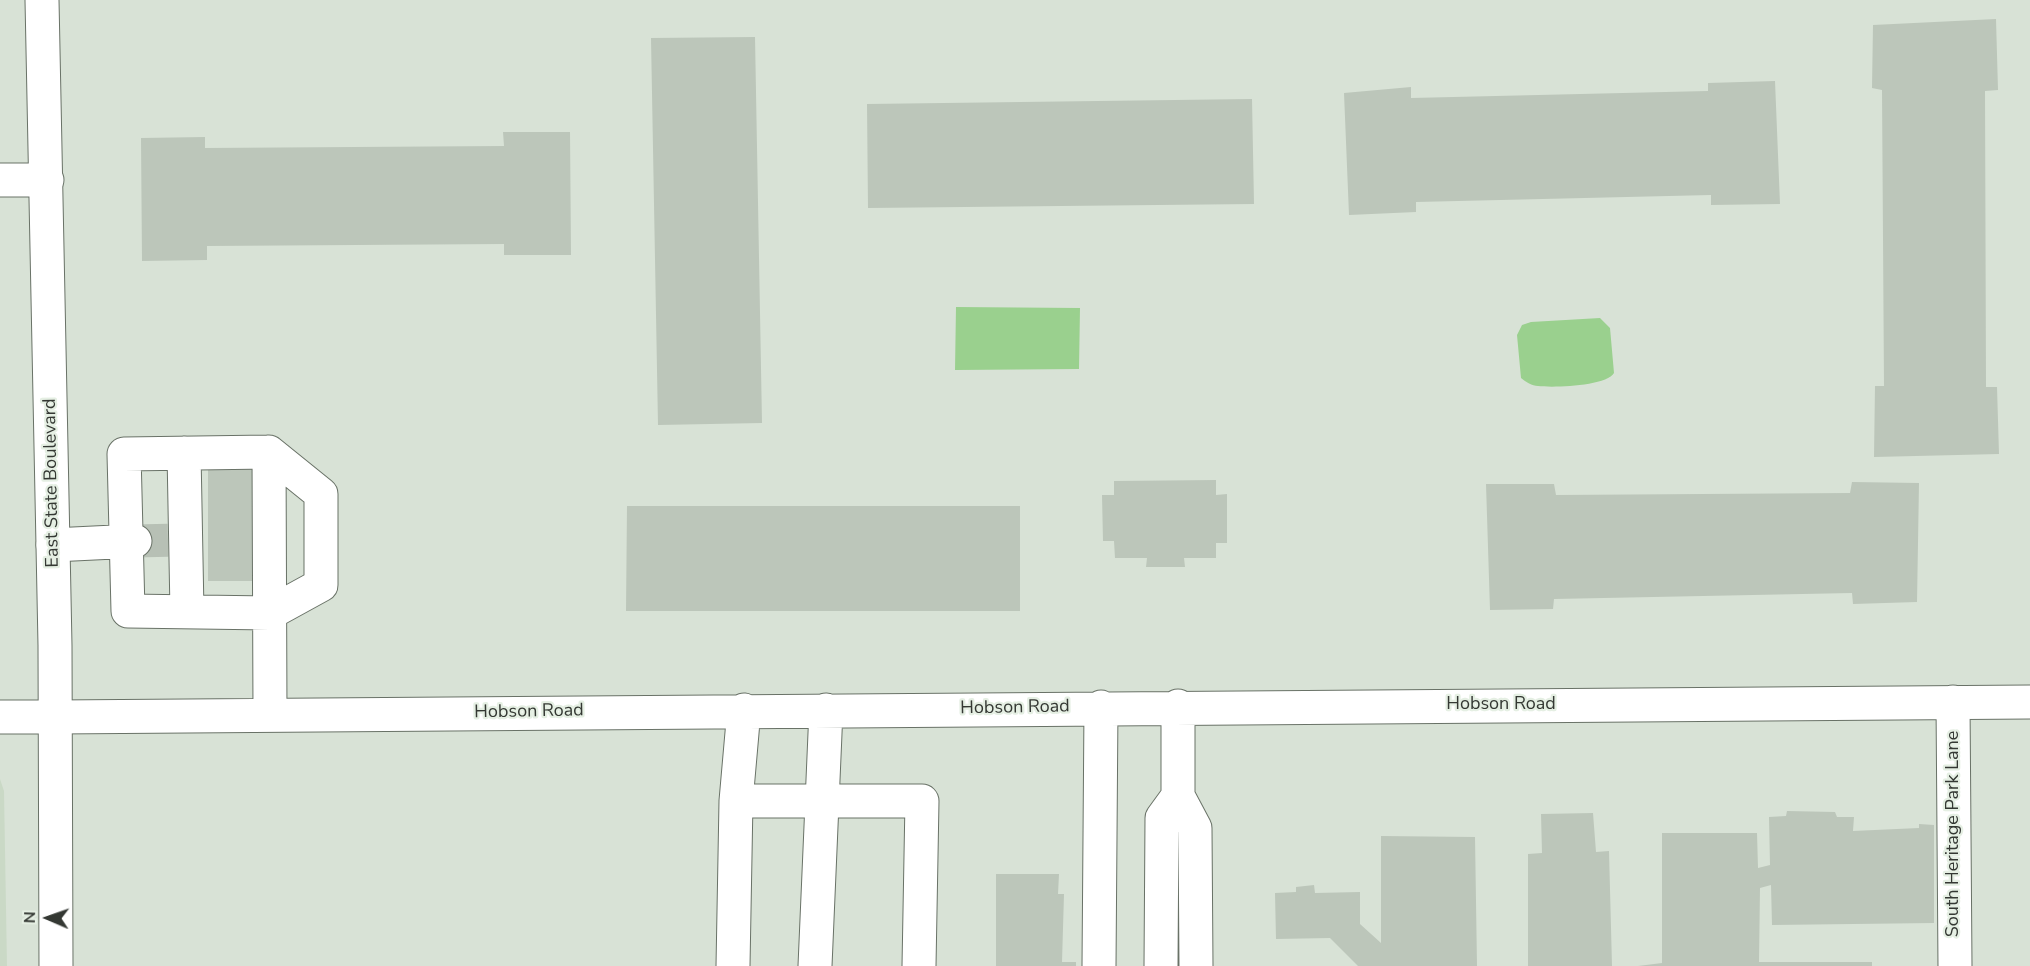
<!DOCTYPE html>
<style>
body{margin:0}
#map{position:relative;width:2030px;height:966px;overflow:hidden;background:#d8e2d6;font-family:"Nunito Sans",sans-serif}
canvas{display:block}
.north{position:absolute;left:18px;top:888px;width:60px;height:60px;-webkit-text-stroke:4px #e5efe3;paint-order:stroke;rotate:272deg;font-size:16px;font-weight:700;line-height:24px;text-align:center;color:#343833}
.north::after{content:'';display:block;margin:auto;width:21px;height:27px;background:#343833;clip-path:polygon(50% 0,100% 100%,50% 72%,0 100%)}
</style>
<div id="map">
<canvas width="2030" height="966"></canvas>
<div class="north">N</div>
</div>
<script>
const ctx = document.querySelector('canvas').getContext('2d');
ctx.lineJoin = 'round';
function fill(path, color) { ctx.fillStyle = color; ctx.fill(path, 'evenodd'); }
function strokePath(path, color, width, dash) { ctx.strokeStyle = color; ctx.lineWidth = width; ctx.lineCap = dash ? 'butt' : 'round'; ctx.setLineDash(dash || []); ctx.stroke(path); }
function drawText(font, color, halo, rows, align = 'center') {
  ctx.font = font + ' "Nunito Sans",sans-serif'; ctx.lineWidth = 4.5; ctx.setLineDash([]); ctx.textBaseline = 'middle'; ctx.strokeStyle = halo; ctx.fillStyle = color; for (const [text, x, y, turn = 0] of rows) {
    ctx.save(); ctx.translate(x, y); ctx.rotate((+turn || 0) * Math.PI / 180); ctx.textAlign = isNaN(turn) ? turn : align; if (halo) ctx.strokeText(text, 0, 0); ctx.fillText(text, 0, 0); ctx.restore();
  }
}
fill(new Path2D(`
 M0,779L4,791L7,966H0Z`), '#cad9c6');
fill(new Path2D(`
 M956,307L1080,308L1079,369L955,370Z
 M1600,318L1610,328L1614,373C1607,386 1553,388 1538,386C1532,386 1526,382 1521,378L1517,335L1522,325L1531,322Z`), '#9ad08e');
fill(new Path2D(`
 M1996,19L1998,90L1985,91L1986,387H1997L1999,454L1874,457L1875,386H1884L1882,90L1872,88L1873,25Z
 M755,37L762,423L658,425L651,38Z
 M1775,81L1780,204L1711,205V195L1416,202V212L1349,215L1344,93L1411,87V98L1708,91V83Z
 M1252,99L1254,204L868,208L867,104Z
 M503,132H570L571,255H504V244L207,246V260L142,261L141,138L205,137V148L504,146Z
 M208,464H260V581H208Z
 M1216,480V495L1227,494V543H1216V558H1184L1185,567H1146L1147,558H1115L1114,541H1103L1102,495H1114V481Z
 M1852,482L1919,483L1917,602L1853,604L1852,593L1554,599L1553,609L1490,610L1486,484H1554L1556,495L1850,493Z
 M627,506H1020V611H626Z
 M1787,811L1835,812L1837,817H1854L1853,831L1919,828V824L1934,825V923L1772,925L1771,885L1760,888L1759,962H1872V966H1638L1662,963V833H1757L1758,868L1770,865L1769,817L1786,816Z
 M1593,813L1596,852L1609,851L1612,966H1528V854L1542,853L1541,814Z
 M1381,836L1475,837L1477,966H1358L1330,938L1276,939L1275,893L1296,892V887L1314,885L1315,893L1360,892V924L1381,943Z
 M996,874H1059L1058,894H1064L1062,962H1076V966H996Z`), '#bcc6ba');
strokePath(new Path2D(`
 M135,541L174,540`), '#b7c0b5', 33, [33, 16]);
const minor = new Path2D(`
 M0,180H47
 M269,452L321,494V585L270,613L128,611L124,454L269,452L270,715
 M184,453L187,612
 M53,545L135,541
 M1953,702L1955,966
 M1178,706V796L1195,828L1196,966
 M56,717L2030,702
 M736,801H922L919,966
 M733,966L736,801L744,710
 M815,966L826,710
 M1099,966L1101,707
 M1161,966L1162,818L1178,796`);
const major = new Path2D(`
 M42,0L55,645L56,966
 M0,717H56`);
strokePath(minor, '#697267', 35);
strokePath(major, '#697267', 35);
strokePath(minor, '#fff', 33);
strokePath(major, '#fff', 33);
drawText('18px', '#343833', '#e5efe3', [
 ["East State Boulevard",52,483,-91],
 ["Hobson Road",1501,705],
 ["Hobson Road",1015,708,-1],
 ["Hobson Road",529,712,-1],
 ["South Heritage Park Lane",1954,834,-90]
]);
</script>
